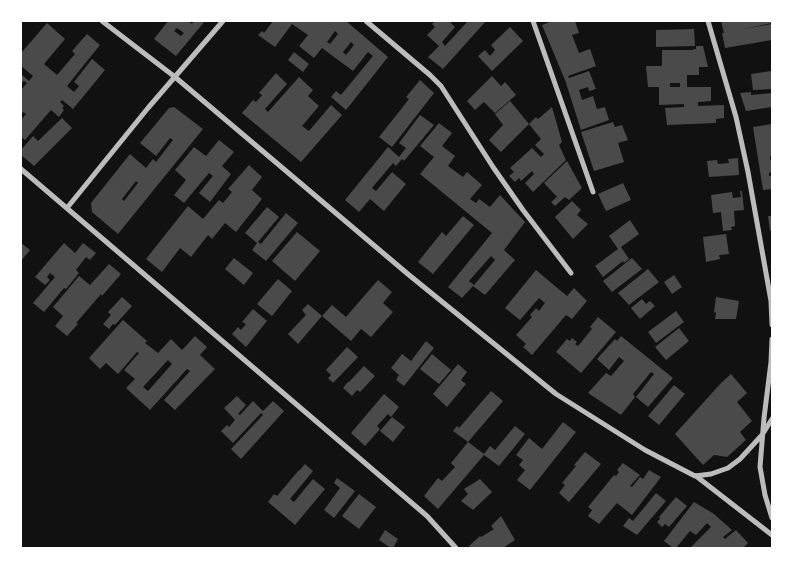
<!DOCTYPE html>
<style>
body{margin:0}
#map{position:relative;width:793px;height:569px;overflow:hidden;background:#111;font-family:"Libre Baskerville",serif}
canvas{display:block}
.frame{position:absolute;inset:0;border:22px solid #fff;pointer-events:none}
</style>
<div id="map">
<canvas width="793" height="569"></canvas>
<div class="frame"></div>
</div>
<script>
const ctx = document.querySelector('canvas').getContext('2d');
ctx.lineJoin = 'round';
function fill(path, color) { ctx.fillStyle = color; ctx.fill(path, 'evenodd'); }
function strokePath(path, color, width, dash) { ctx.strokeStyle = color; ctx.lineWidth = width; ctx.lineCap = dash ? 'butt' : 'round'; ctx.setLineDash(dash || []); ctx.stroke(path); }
fill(new Path2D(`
 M168,21H188L192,24L194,21H205L176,56L154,39ZM177,28L184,33L181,36L174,31Z
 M273,21H346L388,57L346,110L331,97L336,91L341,95L373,56L368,52L353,71L322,48L314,58L299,46L308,35L292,24L275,47L258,35L262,31L264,33ZM335,31L338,34L330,44L327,42ZM351,42L354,45L346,55L343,52Z
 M435,21H449L455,27L442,42L445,46L468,21H486L443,69L428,57L439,46L427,35L435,27L432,24Z
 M552,21H575L579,33L572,35L579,53L590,49L596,66L568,76L569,78L589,71L596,89L589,91L588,87L579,90L582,100L593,96L597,109L605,107L609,120L581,130L565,80L542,25Z
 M721,21H772V23L743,29L772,24V40L725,48L722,33H724Z
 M47,23L65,39L44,64L57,75L75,54L72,51L87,34L100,45L67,86L74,92L79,86L74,82L92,59L105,70L73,109L62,100L60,102L64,106L62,108L64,110L59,117L51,110L25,140L21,137V120L26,114L23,112L21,114V90L27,83L24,81L21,83V74L29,81L33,76L21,66V53Z
 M510,27L523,41L492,71L478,56L485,50L490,56L495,50L491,45Z
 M694,29L695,46L656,47V30Z
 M696,46H703L708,67H699V75H687V87H711V101L698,102V106L724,105V118L716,119V123L667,125L665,108L684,107V104L659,105V87H648L646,66H662V50H693V49H696ZM670,83H680V87H670Z
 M294,52L309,64L303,72L288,60Z
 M771,71L772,89L753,90L751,74Z
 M276,73L287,84L265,109L268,112L299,77L313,90L308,96L319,106L302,126L309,131L331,105L342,115L301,162L242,113L253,100L256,102L262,95L259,93Z
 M492,76L501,86L505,82L516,95L495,113L484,102L475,110L467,101Z
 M420,80L434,93L392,147L379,137L409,99L406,97Z
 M751,92V95L772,93V107L746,111L740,93Z
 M510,101L529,124L501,152L489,140L503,125L495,114Z
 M174,107L203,129L118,234L92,212L91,203L130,154L146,168L153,159L156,162L173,140L170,138L156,156L140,143L169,108ZM136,181L138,183L124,201L122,199Z
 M552,107L562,142L559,145L566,160L533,192L525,183L534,174L532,171L521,181L519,178L515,182L509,176L514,172L510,168L532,148L541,157L544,154L535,145L541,139L529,124L536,117L538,119Z
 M420,115L434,125L404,161L402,159L396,166L393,163L372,188L376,191L392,172L406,184L384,211L370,199L359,212L345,200L388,147L399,157L406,148L399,143Z
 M62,118L72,128L34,166L21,155V150L33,136L38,141Z
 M613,122L615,127L622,125L628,140L618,143L624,162L594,171L581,132Z
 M439,123L452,133L442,146L455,156L448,166L463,177L467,172L482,185L470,199L476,203L479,199L490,207L500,195L525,222L504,250L515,260L485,295L473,286L462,298L448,287L492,233L420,174L434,157L420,146ZM491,256L495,260L474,285L469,281Z
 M772,124V156H770V160L772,159V172L769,173V176H772V189L763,190L753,127Z
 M219,140L234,152L222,166L231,174L210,202L199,193L213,176L209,173L184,203L174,195L186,180L175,170L194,147L206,156Z
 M738,158L739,175L709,177L707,161L717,160L718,164L729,163L728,159Z
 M567,161L582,188L569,200L565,197L555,206L551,202L557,197L544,183Z
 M249,165L262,177L252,190L262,199L236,232L225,223L212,239L208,235L191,257L180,248L162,272L146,259L188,206L203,219L219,200L223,203L232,192L228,189Z
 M623,183L631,200L606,211L598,194Z
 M740,191H742L744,210L734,211L735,226L731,227L732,230L723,231L721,212L713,213L711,195L732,192L733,198L741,197Z
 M572,201L581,210L577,215L588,224L573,239L555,217Z
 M267,207L279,217L258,242L261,244L286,213L298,223L266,261L252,250L257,243L245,233Z
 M463,216L474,225L433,274L418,262L442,232L446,236Z
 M768,216H772V231H770Z
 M630,220L639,234L621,247L629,259L624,263L623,261L603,277L595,266L618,249L609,236Z
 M297,232L320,251L295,281L272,261Z
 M726,234L729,254L719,255L720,259L706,262L703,237Z
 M21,243L30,250L21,261Z
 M64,243L75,253L83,243L96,253L90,260L86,257L76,270L79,273L66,289L64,288L44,312L33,303L55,277L50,273L47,277L50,280L45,285L35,277Z
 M234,258L253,273L244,285L225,269Z
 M632,258L642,269L612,292L603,281Z
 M109,264L121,274L102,296L101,294L76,323L78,324L67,336L55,326L63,316L53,307L79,276L90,285Z
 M648,269L659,282L629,305L618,293Z
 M536,270L567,296L574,288L587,301L572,319L566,315L532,355L523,347L526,344L516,335L532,317L530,315L536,308L539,311L545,303L539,298L520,320L505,308Z
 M674,275L682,287L672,294L664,282Z
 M278,279L292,291L272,316L257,304Z
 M378,280L392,292L383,303L393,312L371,337L361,329L351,341L322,316L332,305L346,317Z
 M122,297L132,306L115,325L113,324L109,329L103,324L111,315L108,312Z
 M716,297L739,301L736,319H715L716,313L714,312Z
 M642,299L646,304L650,301L655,306L640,319L631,308Z
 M308,304L322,316L298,344L288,334L306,315L302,310Z
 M253,309L267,321L246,347L232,334L238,327L241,330L246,324L242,322Z
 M676,311L684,322L656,343L648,332Z
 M598,317L616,332L581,373L556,352L567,339L570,341L572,338L577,342L575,344L578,346L592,329L590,327Z
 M123,320L147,341L145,343L158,353L171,339L182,350L195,336L207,347L200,355L215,369L175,410L164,400L190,371L187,369L150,410L126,388L135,379L124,370L139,353L137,352L118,374L106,363L100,369L89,358ZM168,360L172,364L148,391L143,387Z
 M679,328L689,341L666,360L655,347Z
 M621,336L673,378L648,407L636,397L654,374L651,372L633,394L635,397L621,415L588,393L606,373L611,376L624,361L619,357L609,370L597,359L615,339L617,341Z
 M426,341L434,348L404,386L396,380L399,375L391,368L402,354L411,361Z
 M347,347L358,357L333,383L328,378L331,375L326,370Z
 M432,354L451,370L439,384L420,369Z
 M458,364L467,372L461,380L466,384L447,407L433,394Z
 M364,366L375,376L360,392L357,390L352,396L343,388L348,382H349Z
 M731,374L747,393L737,402L752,421L740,432L746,440L727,457L714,455L703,465L675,434L721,383Z
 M674,385L685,394L659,425L648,416Z
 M491,391L503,401L468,442L484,454L490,446L495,450L515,426L525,434L499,466L484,455L438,509L424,496L438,478L442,481L455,467L451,463L468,442L453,431L457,426L459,428Z
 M384,394L399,407L391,417L388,414L377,426L380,429L365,446L351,433Z
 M237,396L246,405L238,414L240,415L253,401L263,411L273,401L284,411L241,459L231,449L263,415L261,413L233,443L221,431L227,425L229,427L235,420L224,408Z
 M392,417L405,427L393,442L380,431Z
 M563,422L576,432L530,490L517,480L525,470L519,465L523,460L516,455L529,438L542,449Z
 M585,452L601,464L569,502L559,493L565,485L562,483L576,466L574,465Z
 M623,463L640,475L630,486L632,487L640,477L643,479L649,470L661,477L632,515L617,503L599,524L588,516L592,510L588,507L614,475L616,476L619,472L617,470Z
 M305,464L313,471L290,499L294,502L313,479L325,489L295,525L268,502L274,494L277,496L299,470V471Z
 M337,478L355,491L334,518L324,510L340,488L334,483Z
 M480,479L492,492L473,510L461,501L468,494L464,489Z
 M656,493L666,501L637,535L623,526L629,518L633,521Z
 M359,494L376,507L359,529L342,516Z
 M676,497L687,506L669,527L665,524L662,527L657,522L660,519L659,517Z
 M694,502L714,514L732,530L723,537L725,539L736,530L748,543L743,548H690L711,527L707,523L696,535L690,531L676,548H673L664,541Z
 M501,516L515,540L503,548H470L469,546L480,536L481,537L494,529L491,526Z
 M385,530L398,539L393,548H391L379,540Z`), '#4a4a4a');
strokePath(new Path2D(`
 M102,21L175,77L409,275L556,394L645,450L695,476L711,474L728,468L740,459L762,435L772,419
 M366,21L430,75L441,86L493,167L523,210L571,273
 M533,21L593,192
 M708,21L736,117L748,172L771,301L772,325
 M21,169L427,516L456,548
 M67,208L148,108L223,21
 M772,339L771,362L764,418L760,467L765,495L772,518
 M696,476L772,535`), '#bcbcbc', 5);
</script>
